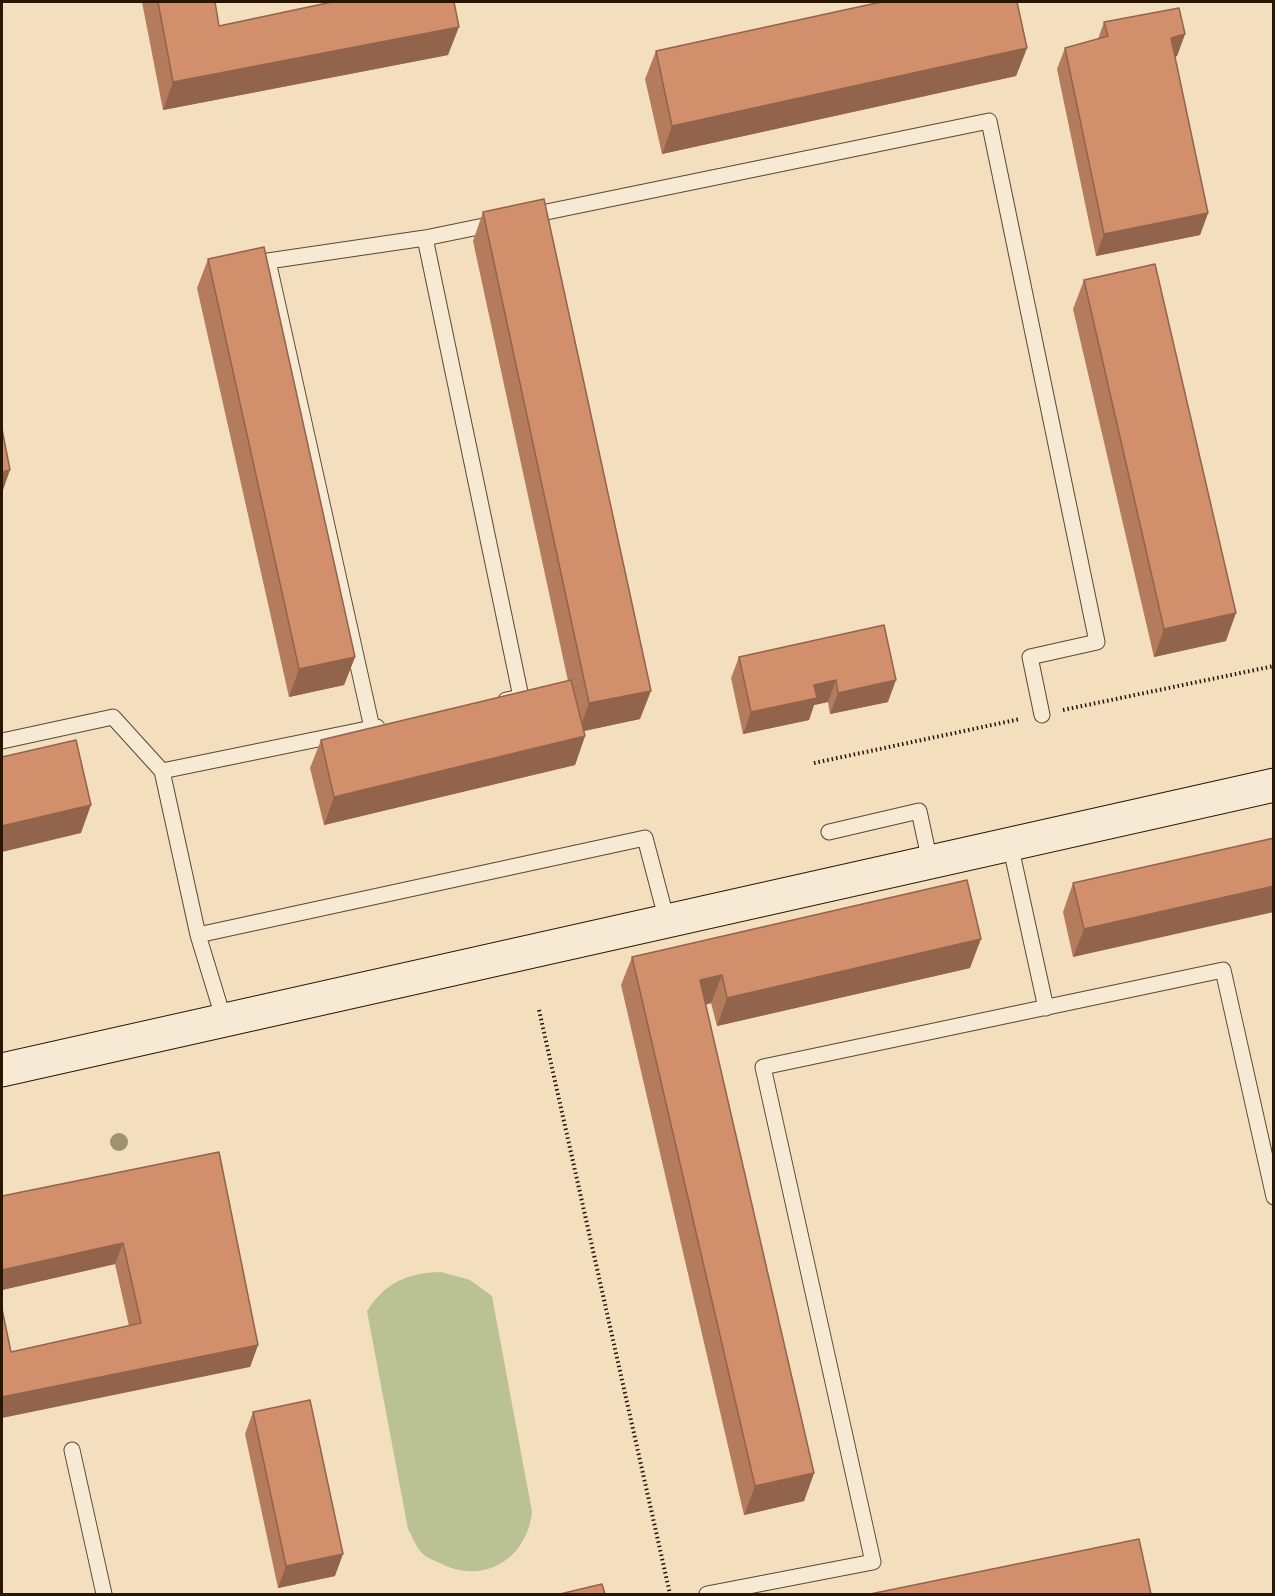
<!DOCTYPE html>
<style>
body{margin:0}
#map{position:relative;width:1275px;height:1596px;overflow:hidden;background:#f3debd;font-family:"Old Standard TT",serif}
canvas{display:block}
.frame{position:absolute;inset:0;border:3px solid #291600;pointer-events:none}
</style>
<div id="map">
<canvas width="1275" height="1596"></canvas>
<div class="frame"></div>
</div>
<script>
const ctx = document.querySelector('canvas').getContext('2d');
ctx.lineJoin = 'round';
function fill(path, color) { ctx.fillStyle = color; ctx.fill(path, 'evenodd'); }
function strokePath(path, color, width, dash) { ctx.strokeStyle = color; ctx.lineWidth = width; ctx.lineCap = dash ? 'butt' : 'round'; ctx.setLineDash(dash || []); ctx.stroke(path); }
fill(new Path2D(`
 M441,1272L470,1280L492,1296L532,1512C527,1558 485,1585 442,1564C436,1561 426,1558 422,1553C416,1547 412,1536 408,1529L367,1311C386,1282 407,1273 441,1272Z`), '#bac192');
const lane = new Path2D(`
 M527,216L989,121L1097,642L1030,657L1042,715
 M498,223L425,238L521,697L506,700
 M372,728L268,261L425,238
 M2,741L113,717L162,771L198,935L224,1020
 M162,771L377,727
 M829,832L919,811L930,862
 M1010,844L1046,1008
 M198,935L645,838L667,921
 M72,1450L104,1594
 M707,1594L873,1562L763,1067L1223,970L1274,1197`);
const secondary = new Path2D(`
 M2,1070L1274,785`);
strokePath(lane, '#5c482f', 17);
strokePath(secondary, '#291600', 35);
strokePath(new Path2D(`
 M1063,710L1274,666
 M814,763L1020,719
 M539,1010L670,1594`), '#291600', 4, [1.5, 3]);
strokePath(lane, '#f7ead4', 15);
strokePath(secondary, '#f7ead4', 33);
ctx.fillStyle = '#a09171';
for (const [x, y] of [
 [119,1142]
]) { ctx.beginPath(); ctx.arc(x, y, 9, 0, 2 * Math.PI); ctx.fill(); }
fill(new Path2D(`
 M142,2H215L219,26L323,4L322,2H454L448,55L163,110Z
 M1104,22L1185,34L1177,56L1175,57L1208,213L1200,235L1096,256L1057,69L1065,48L1098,39Z
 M1027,48L1016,76L662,154L645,79L656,51Z
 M483,212L640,719L584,731L585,736L575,765L324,825L310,768L321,740L568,681L473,241Z
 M208,259L355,657L344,685L289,697L197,288Z
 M1084,280L1226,641L1154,657L1073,309Z
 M884,625L888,702L830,714L828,702L814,705L809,720L743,734L731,678L739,657Z
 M1274,838L1073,957L1063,912L1073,883Z
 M632,957L970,968L717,1026L711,1003L705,1005L814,1473L804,1501L744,1515L621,985Z
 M219,1152L258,1345L250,1367L11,1352L129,1326L115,1264L2,1290V1196Z
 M253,1412L335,1576L278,1588L245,1434Z`), '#b47b5c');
fill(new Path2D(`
 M459,27L448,55L163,110L173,82Z
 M1185,34L1177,56L1163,60L1171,38Z
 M1027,48L1016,76L662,154L672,126Z
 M1208,213L1200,235L1096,256L1104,234Z
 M10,470L2,493V472Z
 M1236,613L1226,641L1154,657L1164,629Z
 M355,657L344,685L289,697L299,669Z
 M836,680L828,702L814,705L809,720L743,734L751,712L814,685Z
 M896,680L888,702L830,714L838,693Z
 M651,691L640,719L579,732L589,703Z
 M585,736L575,765L324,825L334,797Z
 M91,805L81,833L2,852V826Z
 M1274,886V912L1073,957L1084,929Z
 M981,939L970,968L717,1026L727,998Z
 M722,975L711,1003L689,1009L700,980Z
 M123,1243L115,1264L2,1290V1270Z
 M258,1345L250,1367L2,1418V1397Z
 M814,1473L804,1501L744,1515L755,1486Z
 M343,1554L335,1576L278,1588L286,1566Z`), '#92644b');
const building = new Path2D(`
 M158,2H215L219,26L332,2H454L459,27L173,82Z
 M881,2H1017L1027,48L672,126L656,51Z
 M1179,8L1185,34L1171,38L1208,213L1104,234L1065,48L1108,36L1104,22Z
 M544,199L651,691L589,703L483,212Z
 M264,247L355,657L299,669L208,259Z
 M1155,264L1236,613L1164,629L1084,280Z
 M2,429L10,470L2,472Z
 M884,625L896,680L838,693L836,680L814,685L817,698L751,712L739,657Z
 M571,680L585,736L334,797L321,740Z
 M76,740L91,805L2,826V757Z
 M1274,838V886L1084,929L1073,883Z
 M967,880L981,939L727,998L722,975L700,980L814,1473L755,1486L632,957Z
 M219,1152L258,1345L2,1397V1309L11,1352L141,1323L123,1243L2,1270V1196Z
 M310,1400L343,1554L286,1566L253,1412Z
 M1139,1539L1151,1594H870Z
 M602,1584L605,1594H560Z`);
fill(building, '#d18f6b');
strokePath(building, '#92644b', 1.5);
</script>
